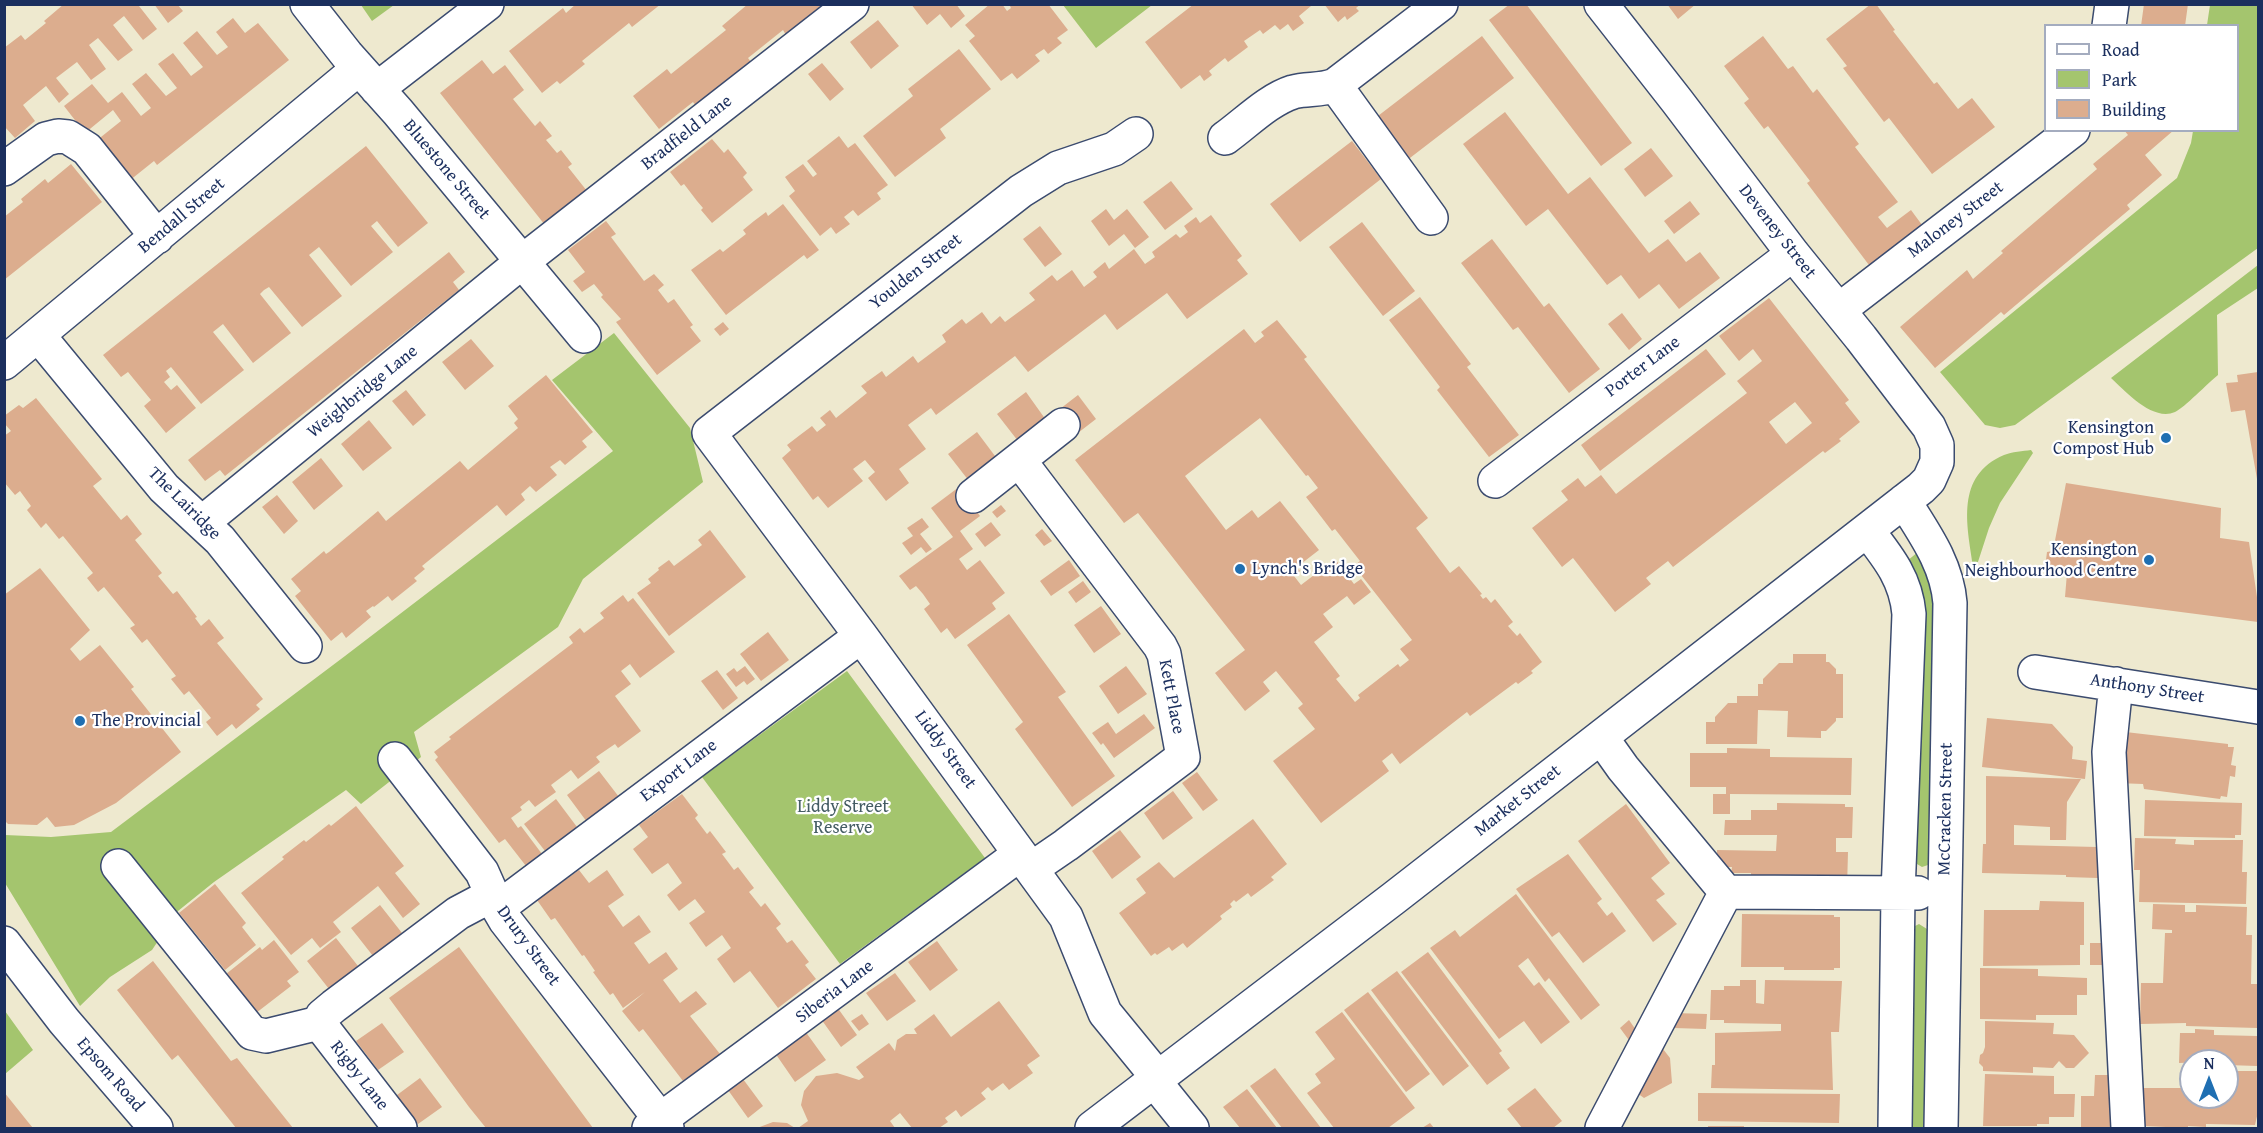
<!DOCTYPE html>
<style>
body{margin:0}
#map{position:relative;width:2263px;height:1133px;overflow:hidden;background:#eee9cf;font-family:"Gentium Book Plus",serif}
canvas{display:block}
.frame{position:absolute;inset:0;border:6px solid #1b2f5e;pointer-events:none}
.legend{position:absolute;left:2044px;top:24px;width:195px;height:108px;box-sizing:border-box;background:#fff;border:2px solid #a4acbf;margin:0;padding:8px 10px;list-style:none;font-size:18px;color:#1b2f5e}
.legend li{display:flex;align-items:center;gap:12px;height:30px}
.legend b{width:30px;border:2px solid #a4acbf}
.north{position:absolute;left:2179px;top:1049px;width:60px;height:60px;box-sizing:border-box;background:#fff;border:2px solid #a4acbf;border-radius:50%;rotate:0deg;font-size:16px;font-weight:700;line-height:24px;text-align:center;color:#1b2f5e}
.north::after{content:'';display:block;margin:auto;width:21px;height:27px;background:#1f6fb2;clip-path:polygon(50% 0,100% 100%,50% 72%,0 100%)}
</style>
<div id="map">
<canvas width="2263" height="1133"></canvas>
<div class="frame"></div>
<ul class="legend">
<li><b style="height:8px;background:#fff"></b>Road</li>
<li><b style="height:16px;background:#a4c56e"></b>Park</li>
<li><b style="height:16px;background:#dcad8e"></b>Building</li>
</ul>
<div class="north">N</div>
</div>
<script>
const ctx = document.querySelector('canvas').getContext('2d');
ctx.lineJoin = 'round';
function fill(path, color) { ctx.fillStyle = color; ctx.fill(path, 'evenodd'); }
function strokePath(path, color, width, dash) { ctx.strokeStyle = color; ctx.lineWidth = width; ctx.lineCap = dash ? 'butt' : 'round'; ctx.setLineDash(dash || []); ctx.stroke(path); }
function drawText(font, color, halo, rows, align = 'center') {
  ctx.font = font + ' "Gentium Book Plus",serif'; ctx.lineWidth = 4.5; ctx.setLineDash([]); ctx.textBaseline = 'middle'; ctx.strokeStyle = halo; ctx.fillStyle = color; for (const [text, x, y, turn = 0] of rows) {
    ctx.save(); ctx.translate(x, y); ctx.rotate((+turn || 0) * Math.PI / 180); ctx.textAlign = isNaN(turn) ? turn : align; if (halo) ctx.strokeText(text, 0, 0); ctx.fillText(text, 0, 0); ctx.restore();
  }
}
fill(new Path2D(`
 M361,5H394L372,21Z
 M1063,5H1152L1096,48Z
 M2210,5H2258V248L2015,425L2000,428L1985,425L1940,372L2177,178L2191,143L2193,131L2238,130V26L2207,25Z
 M2258,265V288L2217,315L2218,375C2208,383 2184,408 2175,412C2153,422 2125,391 2111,378Z
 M614,333L690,428L703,482L583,579L558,627L414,732L421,757L361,804L346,790L214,882L178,911L152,950L110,977L80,1006L5,883V835L51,837L111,832L345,656L613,451L552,380Z
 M2031,450L2033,453L2000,503L1989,528L1976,568L1973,566C1967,525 1955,476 2004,455C2012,452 2023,451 2031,450Z
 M1918,552L1933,589L1935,610L1932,861L1928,865L1922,867L1917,864L1916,859L1920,614L1907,561Z
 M847,671L985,858L840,964L702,777Z
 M1919,924L1927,929L1925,1128H1908L1911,928Z
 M5,1011L33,1050L5,1074H4Z`), '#a4c56e');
fill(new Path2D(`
 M64,4H141L139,6L157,29L143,40L124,16L113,25L133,50L118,61L98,38L89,45L106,69L91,80L77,62L56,78L69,94L59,103L46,86L23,105L35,121L15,138L4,126V48L21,35L25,40L46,23L44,21Z
 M154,4H177L183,11L168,23Z
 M576,4H661L632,27L629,23L582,61L585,64L560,84L557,81L542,93L509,51L563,8L566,13Z
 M748,4H823L786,35L783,30L748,58L751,62L696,106L693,102L659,129L633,96L667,69L671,74L726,30L722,26Z
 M911,4H956L965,16L951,28L940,14L927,25Z
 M990,4H1002L1007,11L1011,8L1009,4H1048L1068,30L1057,38L1062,43L1048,54L1044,49L1035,55L1040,61L1017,79L1012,73L1001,81L969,41L975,36L965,25Z
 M1194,4H1310L1311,6L1299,16L1304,23L1293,31L1288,24L1280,30L1275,25L1263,34L1260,30L1244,41L1248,47L1228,62L1225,58L1209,71L1212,75L1204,81L1200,75L1181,89L1145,42Z
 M1324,4H1361L1356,8L1359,11L1347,20L1345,16L1338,22Z
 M1510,4H1526L1632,143L1601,166L1489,20Z
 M1667,4H1696L1678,19Z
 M1871,4H1876L1895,30L1893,31L1934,84L1937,82L1958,109L1972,98L1995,127L1932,174L1889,118L1884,122L1843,68L1847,66L1826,39Z
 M2144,4H2188L2185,26H2141Z
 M233,18L245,33L258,23L289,60L157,165L154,161L129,181L96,141L121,121L113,110L85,133L64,106L92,84L108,103L122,92L141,116L151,108L132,84L146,73L166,96L177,88L158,64L173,53L191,76L203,67L183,43L197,31L217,55L228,47L216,32Z
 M878,20L899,46L871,69L850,42Z
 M1482,36L1514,78L1406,161L1374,119Z
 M1763,36L1788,69L1793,66L1813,93L1817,89L1859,144L1855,147L1898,202L1878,217L1887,228L1911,210L1925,229L1872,269L1807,183L1810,181L1768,126L1764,129L1744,103L1749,99L1724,66Z
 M959,49L991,89L940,129L946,138L895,177L863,136L913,96L908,89Z
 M482,60L493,74L505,65L524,90L513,99L535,126L540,121L552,136L546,140L557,153L561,150L572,164L568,167L587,191L545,225L440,93Z
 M822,63L844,89L830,101L808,74Z
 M1505,112L1568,194L1590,177L1649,253L1668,239L1686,262L1700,252L1720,278L1679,309L1659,284L1639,299L1621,275L1607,285L1548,209L1526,226L1463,144Z
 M2124,130H2174L2145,155L2162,175L2127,205L2130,209L2004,315L2001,312L1935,368L1900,327L1967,270L1973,279L2003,253L2001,251L2097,169L2093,164L2128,135Z
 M839,136L848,148L855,143L888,185L877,193L881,199L858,216L853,210L844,217L850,224L836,234L831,227L820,236L789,196L795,191L785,177L803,164L813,177L817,174L807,161Z
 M712,139L724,153L728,149L747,173L743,177L753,190L712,223L701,210L703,208L697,201L684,184L681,186L670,172Z
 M1352,141L1381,179L1300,242L1270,204Z
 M366,146L428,223L398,247L377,221L371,226L393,252L351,286L319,247L309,255L342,296L302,327L269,287L264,290L260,294L291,333L253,363L223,324L213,332L244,370L201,404L171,367L166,371L170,377L164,382L171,390L177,385L196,408L166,433L144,406L151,400L128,372L121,377L103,355Z
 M1651,148L1673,176L1645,197L1624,169Z
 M71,164L102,202L4,280V217L23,202L21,199L45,179L48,183Z
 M1171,181L1193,209L1165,230L1143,202Z
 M1690,201L1700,214L1674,234L1664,221Z
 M783,204L819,250L807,259L804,255L726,315L691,270L720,249L723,252L746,234L743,230L754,221L766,212L768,216Z
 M1106,209L1114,220L1127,209L1149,237L1135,248L1124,234L1109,246L1091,221Z
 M1211,215L1242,256L1237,260L1248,274L1187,319L1167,293L1117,330L1105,314L1028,372L1015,356L936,415L931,408L908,425L926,449L899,469L909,483L886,501L868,478L875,472L865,460L853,469L863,481L828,508L818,496L813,500L782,458L791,450L787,445L800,435L812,426L817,432L826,425L820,418L830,410L836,418L867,393L861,386L882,371L886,377L913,356L918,363L946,342L942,335L962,319L966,324L982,312L991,324L1000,316L1005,322L1035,300L1029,293L1052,275L1057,281L1072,270L1084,287L1097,277L1093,272L1105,262L1109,269L1134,249L1145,264L1155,257L1152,252L1176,234L1180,238L1188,232L1184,226L1196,217L1200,223Z
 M606,221L616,234L611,237L644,281L654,274L664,285L658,290L668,303L674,299L693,325L690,327L701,341L657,375L616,322L621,319L601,297L603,295L594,284L582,292L573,281L585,272L568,250Z
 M1362,222L1415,291L1383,316L1329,247Z
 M1040,226L1062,254L1045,267L1023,239Z
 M1492,239L1544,307L1549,303L1600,369L1569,393L1518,327L1513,330L1461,263Z
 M449,252L465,272L453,282L459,290L225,476L220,470L205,481L188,460Z
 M1420,297L1471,364L1467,367L1519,435L1489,457L1437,390L1440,387L1389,320Z
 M1769,298L1849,400L1845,403L1860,422L1839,439L1841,441L1825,453L1823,451L1673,567L1668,561L1646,578L1651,584L1615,612L1573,558L1562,567L1532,528L1568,500L1561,491L1578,478L1585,487L1601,475L1616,494L1747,393L1737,381L1762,361L1753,349L1739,361L1719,336ZM1795,402L1812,423L1786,444L1769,422Z
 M1622,313L1642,339L1629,350L1608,324Z
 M1277,320L1307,357L1304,359L1428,518L1416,528L1450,573L1459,566L1482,594L1480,595L1483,599L1486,597L1491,603L1495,599L1513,622L1508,626L1517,636L1520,633L1542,662L1531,671L1533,673L1518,684L1516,682L1470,716L1467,712L1400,764L1392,753L1382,761L1389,771L1321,823L1273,761L1315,729L1298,708L1303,704L1276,671L1263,682L1270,691L1245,711L1215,673L1245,650L1138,513L1124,523L1075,460L1244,329L1255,343L1264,336L1261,332ZM1260,418L1306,476L1308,475L1318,488L1306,497L1332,531L1335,529L1360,561L1354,566L1412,640L1400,649L1409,660L1400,667L1398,664L1358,695L1360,698L1355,702L1336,679L1340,676L1314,642L1333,627L1323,614L1347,596L1354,605L1371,592L1361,579L1354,584L1335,559L1301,585L1294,576L1300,571L1297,567L1319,550L1280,501L1258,518L1252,510L1226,530L1185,476Z
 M723,322L729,329L720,336L714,329Z
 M471,339L494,366L465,390L442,362Z
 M1706,349L1726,374L1600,471L1581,445Z
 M2258,372V479H2257L2245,410L2231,412L2226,383L2238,382L2237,375Z
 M546,375L593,432L582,441L587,447L565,465L560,460L550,467L557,475L536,492L530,486L521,494L525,500L506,516L497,505L422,566L425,569L414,578L417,581L392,601L388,596L374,607L373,606L366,611L371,617L346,638L342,632L331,641L295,596L301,591L291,579L324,551L326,554L329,552L378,511L386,521L460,461L468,470L492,450L518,428L514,423L518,419L508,406Z
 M406,390L426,415L413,426L392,401Z
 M1026,392L1046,420L1018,441L997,414Z
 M1078,395L1096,419L1074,436L1056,412Z
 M36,398L102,479L93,486L121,520L127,515L142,534L135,540L162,573L158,576L173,594L177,591L197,617L195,618L201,626L209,619L224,638L217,643L263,699L256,705L260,709L236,729L232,724L217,736L206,722L211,718L189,691L184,695L171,679L176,676L147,639L142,643L130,628L135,625L104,587L98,592L87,578L93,573L63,536L59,539L46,523L41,528L27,510L31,506L20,491L15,495L4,482L6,472L4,470V436L11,431L4,423V416L19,405L23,408Z
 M369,420L392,448L363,471L341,444Z
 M977,432L998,460L969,481L948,454Z
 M321,458L343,486L314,510L292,482Z
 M2066,483L2221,508L2220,538L2249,542L2258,604V622L2065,597L2067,573L2045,568L2047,552L2053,551Z
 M959,487L980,516L960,531L973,549L959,559L967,570L980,560L1005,593L992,603L996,609L955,639L947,628L941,633L924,609L930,604L923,594L916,586L910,590L899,576L953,537L931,508Z
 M277,495L298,521L284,534L262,507Z
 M1001,505L1006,511L997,518L992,512Z
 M922,518L929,527L920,534L932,549L926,553L921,547L911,555L902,543L913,536L907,528Z
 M991,522L1001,535L985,547L975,534Z
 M1042,529L1052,541L1044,546L1035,535Z
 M710,530L746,577L669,636L637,593L651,583L648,579L659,570L658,568L669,560L674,566L702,545L698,540Z
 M1069,560L1080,576L1051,596L1040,581Z
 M40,568L90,630L70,649L80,661L100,645L134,687L131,689L181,752L116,803L74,825L55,827L47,817L37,825L8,824L4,820V595Z
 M1083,581L1091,592L1076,603L1068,592Z
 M623,595L628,602L633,598L675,652L640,678L630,664L621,671L631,684L615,696L641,731L618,748L615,744L596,757L600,762L578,779L571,770L551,785L556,792L535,807L529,800L520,807L522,810L511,818L518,828L521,826L542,854L526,866L505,839L499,843L435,760L438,757L434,752L451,739L449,737L573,643L569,637L580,628L584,633L604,618L600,613Z
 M1101,606L1121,634L1094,653L1074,625Z
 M1009,614L1066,692L1058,697L1115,776L1072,807L1015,729L1023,722L967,645Z
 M768,632L789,660L761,681L740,654Z
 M1793,654H1826V662H1829L1836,669V674H1843V718H1836V721L1826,731H1821V738L1787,737L1788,711L1758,710L1757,744H1706V722H1715V717L1728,703H1737V696H1758V684H1763V679L1779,663H1793Z
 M745,666L755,679L747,685L744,681L736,687L726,674L734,668L737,672Z
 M1126,666L1147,694L1118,714L1099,686Z
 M717,670L738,698L723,710L701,681Z
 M1144,714L1155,728L1114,758L1103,743L1101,745L1092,733L1108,722L1116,734Z
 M1987,718L2052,724L2073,747L2072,759L2087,761L2085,779L1982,767Z
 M2117,731L2228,744V747H2234L2231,765L2236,766L2235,777L2230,776L2227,797L2221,796L2220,799L2144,789L2143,784L2116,783Z
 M1727,748L1770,749V757L1852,758L1851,795L1730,794V814H1713V794H1726V787H1690V753H1727Z
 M599,771L619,797L587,822L567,795Z
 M1197,772L1218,800L1203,811L1182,783Z
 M1986,776L2081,779L2067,802L2066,840H2050V827L2014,825V845L2097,847L2098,878L2066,877V875L1982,873L1983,844H1986Z
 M1173,791L1193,818L1163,840L1144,813Z
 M682,794L698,815L695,818L707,834L710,831L726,852L722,854L734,870L738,867L754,888L749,892L761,907L765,903L781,924L776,928L787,943L792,940L809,962L805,965L816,979L778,1008L750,971L734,983L717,959L731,948L722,935L706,947L689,923L705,912L695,899L679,911L667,895L682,883L668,863L652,874L633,849L648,837L639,825Z
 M556,799L577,827L545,851L524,824Z
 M2145,800L2242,803L2241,835H2235V838L2144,836Z
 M1777,803L1845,804V807H1853L1852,838H1836V852H1848L1847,888L1751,887V873H1731L1732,867H1717V850L1776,851L1777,835H1724L1725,820H1751V810H1777Z
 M1626,804L1670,863L1651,878L1665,894L1656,900L1677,924L1653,942L1578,841Z
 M356,806L404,866L395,873L420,904L403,918L378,886L333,922L341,932L320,948L312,938L291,955L241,893L284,859L282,857L304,840L306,842L329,824L331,826Z
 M1253,819L1287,864L1271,877L1274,880L1251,897L1248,893L1236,902L1234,900L1230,904L1232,907L1220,916L1222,919L1187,948L1183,943L1172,951L1169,947L1157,955L1155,953L1151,956L1119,913L1146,893L1136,879L1159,862L1174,878Z
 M1120,830L1141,857L1112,879L1092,851Z
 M2135,838L2176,839L2175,844L2194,845V840H2243L2242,872H2247L2246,904L2139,902L2140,870H2134Z
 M1568,854L1602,899L1597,903L1607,916L1612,912L1626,931L1583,963L1559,932L1552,937L1516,889Z
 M579,870L589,883L607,870L624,895L608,906L623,927L639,915L651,932L634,943L649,964L666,952L678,969L663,980L680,1003L696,991L707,1004L690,1016L720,1054L683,1081L643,1029L639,1032L622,1011L645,992L623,1008L613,993L610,995L593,972L595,971L584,955L582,956L555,918L551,920L537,900Z
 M215,884L246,923L242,927L256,945L225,970L179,913Z
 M1516,894L1600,1005L1581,1020L1549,978L1545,982L1528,958L1518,966L1534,986L1539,982L1570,1022L1541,1044L1524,1021L1499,1039L1430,948L1455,930L1460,937Z
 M2040,901L2084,902V945H2080V965L1983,966L1984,910H2039Z
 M2153,904L2185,905V912H2196V905L2247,907L2246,935H2252L2251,984H2258L2257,1028L2186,1026V1023L2140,1024L2141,983H2163L2165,933H2172V930L2152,929Z
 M380,905L402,933L373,956L351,928Z
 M1742,914L1834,915V917H1840V968H1834V970H1784V967H1741Z
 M336,938L358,966L329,989L307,961Z
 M274,940L299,972L287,981L291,986L256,1013L226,974L260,947L262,950Z
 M937,941L958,970L930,991L908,962Z
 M2090,943H2106V965H2090Z
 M459,947L576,1105L593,1128H486L469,1107L389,998Z
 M1428,952L1502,1051L1499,1053L1510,1068L1487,1085L1401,972Z
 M153,961L231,1061L237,1058L293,1128H236L178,1055L172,1060L117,990Z
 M1980,968L2038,969V976L2087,978V995H2077V1015H2036V1020L1980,1019Z
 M1397,971L1469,1066L1443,1086L1371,990Z
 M895,973L916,1001L887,1021L866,993Z
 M1740,980H1756V1003L1764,1004L1765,980L1842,981L1839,1032H1831L1833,1090L1711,1088L1712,1065H1715V1033L1781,1031V1024L1724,1023V1020H1710L1711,990H1724V986H1740Z
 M1368,992L1430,1074L1406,1092L1344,1010Z
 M999,1001L1040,1056L1027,1065L1033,1073L1009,1090L1003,1083L992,1091L988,1087L981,1093L986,1099L961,1117L956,1110L945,1118L948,1122L939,1128H912L900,1113L890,1121L895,1128H798L808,1121L801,1105L804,1091L816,1076L837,1073L859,1080L864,1077L856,1067L889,1043L895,1051L897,1040L906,1034H917L914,1029L934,1014L951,1037Z
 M837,1007L857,1035L841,1047L821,1019Z
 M1342,1012L1415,1108L1388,1128H1334L1307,1093L1321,1083L1315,1074L1335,1059L1315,1032Z
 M1674,1013L1707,1014L1706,1029L1674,1028Z
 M862,1014L869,1024L859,1031L851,1021Z
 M1629,1020L1638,1033L1634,1047L1620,1028Z
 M1985,1021L2054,1023L2053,1034L2074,1035L2089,1053L2074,1068H2066L2059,1061L2053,1068L2033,1067V1073L1983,1071V1067L1979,1063L1980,1055L1983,1053L1985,1047Z
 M382,1023L404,1052L378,1070L356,1041Z
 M2195,1029L2214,1030V1035L2257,1036V1066L2227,1065V1061L2179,1063L2180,1033H2195Z
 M805,1031L826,1060L795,1082L775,1053Z
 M1656,1040L1670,1058L1672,1083L1644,1098L1633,1090Z
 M2227,1066H2231V1071H2258V1112L2255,1125L2206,1124V1127L2188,1126V1128L2144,1126L2143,1088H2191V1097H2227Z
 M1275,1068L1321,1128H1282L1250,1086Z
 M1985,1074L2054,1076V1094H2075L2074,1117H2049V1124H2037V1126H1983Z
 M2095,1075H2115L2114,1128H2081V1096H2094Z
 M420,1078L442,1107L418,1124L397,1095Z
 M743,1079L763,1106L748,1118L728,1090Z
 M1535,1088L1562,1121L1553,1128H1522L1507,1109Z
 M1247,1089L1277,1128H1240L1223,1107Z
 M4,1092L28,1122L33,1128H4Z
 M1698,1093L1840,1094L1839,1123L1698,1121Z
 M773,1122L787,1123L795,1128H757Z
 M1430,1123L1434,1128H1422Z
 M1708,1126H1744V1128H1708Z`), '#dcad8e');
const minor = new Path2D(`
 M307,4L347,55L398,112L584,336
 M2109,26L2112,4
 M1335,85L1431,218
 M377,89L487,4
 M1136,134L1114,149L1058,168L1021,191L709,433L861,636L1066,917L1105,1013L1159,1079
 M1225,138C1246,123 1268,100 1293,92C1307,88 1321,91 1335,85L1441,4
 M4,169L46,139L58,136L68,137L87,149L157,237
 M1839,310L2073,130
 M38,335L164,488L220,540L305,646
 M4,363L358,69
 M1019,460L1160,646L1164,654L1183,757L1066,845L1031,869
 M1495,481L1793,254
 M973,496L1063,425
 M1904,501C1924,533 1947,564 1950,603L1941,1128
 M203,522L523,261L852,4
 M1867,530C1888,557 1906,579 1909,614L1898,893L1895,1128
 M2035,672L2258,707
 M2116,684L2109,752L2128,1128
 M1601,737L1623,768L1726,892L1918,893
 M395,759L482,872L498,908L505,920L667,1128
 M118,866L252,1033L266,1036L319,1023
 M498,908L861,636
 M4,943L64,1021L156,1128
 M319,1023L322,1016L334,1006L458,913L492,895
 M319,1023L400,1128
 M1155,1082L1192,1128
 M649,1128L1020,854
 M1092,1128L1394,898L1921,488L1929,480L1937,462V445L1929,427L1861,338L1793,254L1677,101L1601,4
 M1602,1128L1726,892`);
strokePath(minor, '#3b4b6f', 36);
strokePath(minor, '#fff', 33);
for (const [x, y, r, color] of [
 [2166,438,6,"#1f6fb2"],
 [2149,560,6,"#1f6fb2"],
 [1240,569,6,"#1f6fb2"],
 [80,721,6,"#1f6fb2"]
]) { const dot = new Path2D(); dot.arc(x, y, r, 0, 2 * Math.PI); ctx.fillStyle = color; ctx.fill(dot); strokePath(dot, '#fff', 2); }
drawText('18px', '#1b2f5e', '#fff', [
 ["Bradfield Lane",687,133,-38],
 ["Bluestone Street",446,170,50],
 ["Bendall Street",182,216,-40],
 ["Maloney Street",1956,220,-37],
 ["Deveney Street",1777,232,52],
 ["Youlden Street",916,272,-38],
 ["Porter Lane",1643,367,-37],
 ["Weighbridge Lane",363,392,-39],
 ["The Lairidge",184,504,45],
 ["Anthony Street",2147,689,9],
 ["Kett Place",1171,697,79],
 ["Liddy Street",945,750,54],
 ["Export Lane",679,771,-37],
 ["Market Street",1518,801,-38],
 ["McCracken Street",1946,809,-89],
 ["Drury Street",528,946,54],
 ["Siberia Lane",835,992,-37],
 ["Epsom Road",110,1075,49],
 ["Rigby Lane",359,1076,52]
]);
drawText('18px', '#1b2f5e', '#fff', [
 ["Kensington",2154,428],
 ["Compost Hub",2154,449],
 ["Kensington",2137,550],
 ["Neighbourhood Centre",2137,571],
 ["Lynch's Bridge",1252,569,"left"],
 ["The Provincial",92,721,"left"]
], 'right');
drawText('18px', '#445c63', '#fff', [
 ["Liddy Street",843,807],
 ["Reserve",843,828]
]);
</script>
